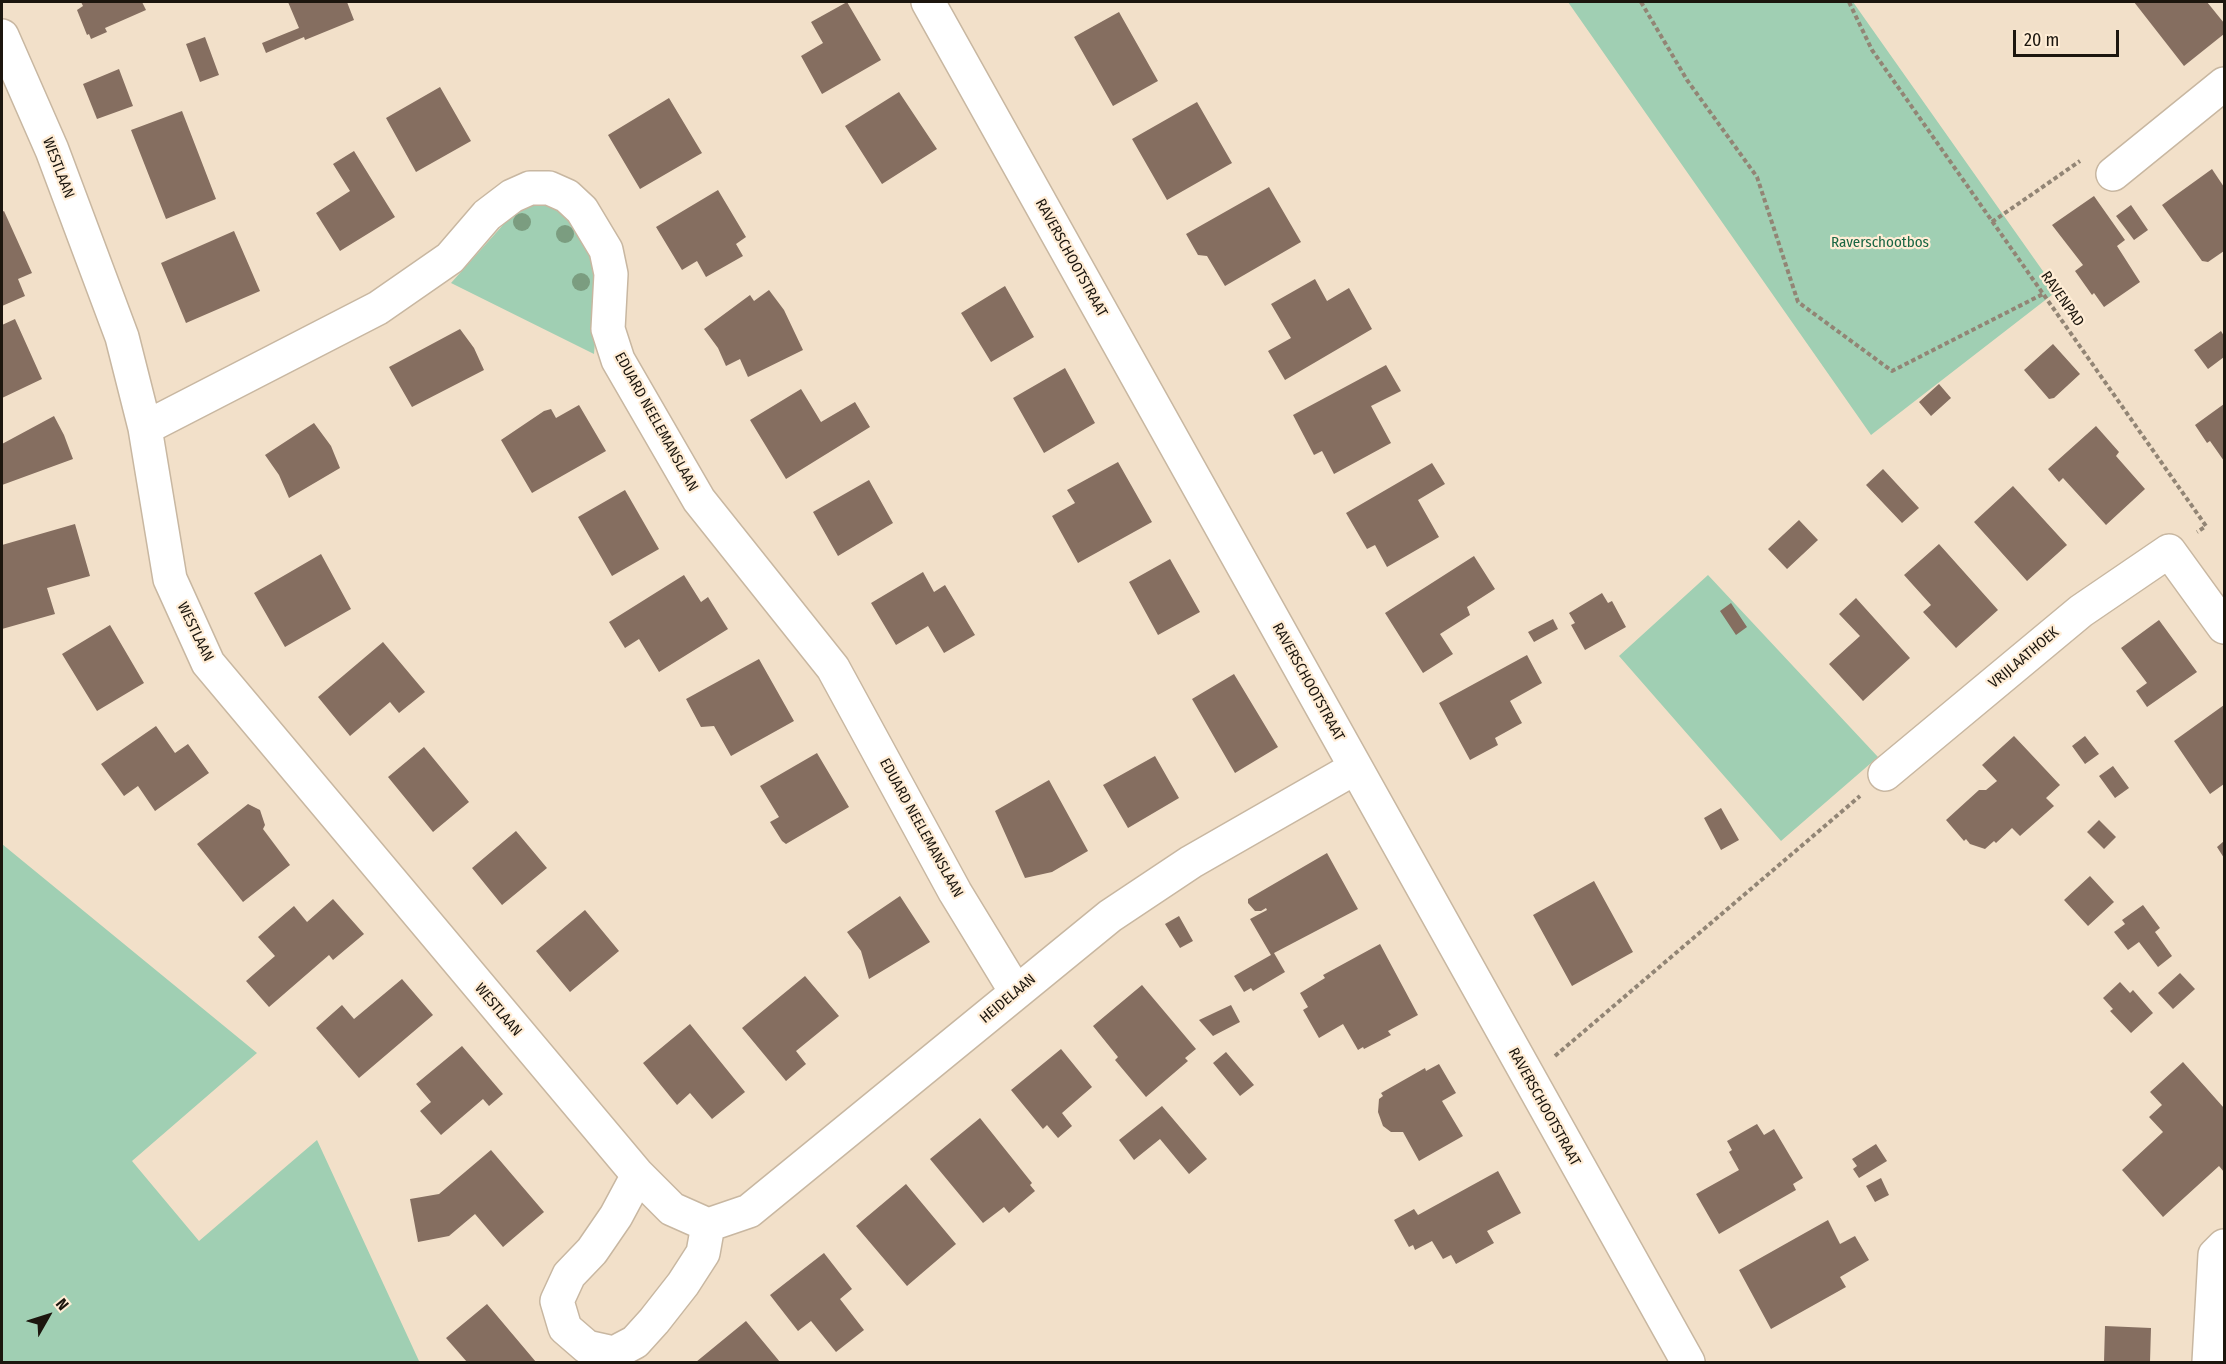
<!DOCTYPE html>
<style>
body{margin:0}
#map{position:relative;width:2226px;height:1364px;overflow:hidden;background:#f2e0c9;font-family:"Fira Sans Condensed",sans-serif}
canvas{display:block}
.frame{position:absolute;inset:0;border:3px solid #1c160e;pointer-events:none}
.north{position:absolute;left:18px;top:1286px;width:60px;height:60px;-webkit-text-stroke:4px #ffedd6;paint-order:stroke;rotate:51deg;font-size:16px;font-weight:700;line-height:24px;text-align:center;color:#1c160e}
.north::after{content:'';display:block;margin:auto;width:21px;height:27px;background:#1c160e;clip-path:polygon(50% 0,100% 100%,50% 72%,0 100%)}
.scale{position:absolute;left:2013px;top:30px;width:106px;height:27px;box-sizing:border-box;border:3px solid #1c160e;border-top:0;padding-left:8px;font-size:18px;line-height:21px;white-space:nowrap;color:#1c160e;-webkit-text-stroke:4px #ffedd6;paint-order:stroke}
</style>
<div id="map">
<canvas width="2226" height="1364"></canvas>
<div class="frame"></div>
<div class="north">N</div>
<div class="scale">20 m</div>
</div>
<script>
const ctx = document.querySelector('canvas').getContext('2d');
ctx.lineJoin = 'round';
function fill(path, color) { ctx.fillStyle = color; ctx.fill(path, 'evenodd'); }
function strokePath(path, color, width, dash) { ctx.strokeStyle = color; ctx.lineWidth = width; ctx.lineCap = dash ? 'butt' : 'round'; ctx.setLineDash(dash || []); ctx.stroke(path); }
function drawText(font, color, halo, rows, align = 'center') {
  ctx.font = font + ' "Fira Sans Condensed",sans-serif'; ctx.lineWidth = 4.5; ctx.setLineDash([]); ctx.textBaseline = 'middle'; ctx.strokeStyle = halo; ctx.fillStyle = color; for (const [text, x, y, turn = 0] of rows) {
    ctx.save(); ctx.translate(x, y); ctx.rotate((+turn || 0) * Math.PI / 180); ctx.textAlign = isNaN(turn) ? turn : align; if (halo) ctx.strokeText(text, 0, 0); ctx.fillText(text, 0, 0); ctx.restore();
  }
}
fill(new Path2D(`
 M1568,2H1853L2057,291L1871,435Z
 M532,199L562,203L601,264L594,354L451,283L520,206Z
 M1708,575L1878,757L1781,841L1619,656Z
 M2,844L257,1053L132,1161L199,1241L317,1140L419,1361L2,1362Z`), '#a0cfb3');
fill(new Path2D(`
 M81,2H142L146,10L105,28L107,32L91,39L89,34L87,35L77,10L83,6Z
 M288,2H347L354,20L305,40L304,37L266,53L262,43L299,28Z
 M847,2L881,60L822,94L801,56L823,43L811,22Z
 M2134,2H2207L2224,23V34L2184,66Z
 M1119,12L1158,81L1113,106L1074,37Z
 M205,37L219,75L200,82L186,44Z
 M119,69L133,106L97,119L83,84Z
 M440,87L471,141L416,172L386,118Z
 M899,92L937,149L882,184L845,126Z
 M669,98L702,153L640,189L608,135Z
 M1197,102L1232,163L1167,200L1132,139Z
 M182,111L216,199L166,219L131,130Z
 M354,151L395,217L340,251L316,213L350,191L333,164Z
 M2212,169L2224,187V251L2208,262L2202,261L2162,205Z
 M1269,187L1301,242L1225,286L1207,256L1198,255L1186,234Z
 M718,190L746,237L736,244L743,256L706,277L697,261L682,270L656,227Z
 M2094,196L2125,240L2117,246L2140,282L2104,307L2094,293L2092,295L2075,271L2083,265L2052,225Z
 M2131,205L2148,230L2134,240L2116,216Z
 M4,211L32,273L18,279L25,296L2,306V212Z
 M234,231L260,291L186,323L161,263Z
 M1315,279L1327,301L1349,288L1372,329L1285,380L1268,351L1291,338L1271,304Z
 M1005,286L1034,337L991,362L961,313Z
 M769,290L784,310L803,350L748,377L740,359L726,366L718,348L704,329L750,295L754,301Z
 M15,319L42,379L2,398V325Z
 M460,329L474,348L484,370L412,407L389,367Z
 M2221,331L2224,336V357L2208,369L2194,350Z
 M2053,344L2080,374L2054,398L2049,399L2024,370Z
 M1386,365L1401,391L1371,406L1391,443L1334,474L1322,451L1314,455L1293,415Z
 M1065,368L1095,423L1044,453L1013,398Z
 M1939,384L1951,398L1931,416L1919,402Z
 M801,389L821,422L855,402L870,427L786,479L750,420Z
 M2224,404V461L2210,441L2207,443L2195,425Z
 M579,405L606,451L532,493L501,440L544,411L551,409L556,418Z
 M54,416L64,435L73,459L2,485V444Z
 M314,423L331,446L340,468L289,498L279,475L265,455Z
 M2096,426L2119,452L2116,456L2145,489L2106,525L2063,478L2059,482L2048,469Z
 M1118,462L1152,522L1078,563L1052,516L1075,503L1067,490Z
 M1432,463L1445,484L1418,500L1439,537L1387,567L1375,545L1367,549L1346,513Z
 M1883,469L1919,508L1902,523L1866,485Z
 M869,480L893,523L838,556L813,512Z
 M2013,486L2067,545L2027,581L1974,522Z
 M625,490L659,549L612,576L578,517Z
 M1799,520L1818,540L1787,569L1768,549Z
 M75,524L90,576L47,588L55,614L2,629V545Z
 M1939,544L1998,610L1956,648L1923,612L1931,605L1904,575Z
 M321,554L351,609L285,647L254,593Z
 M1474,556L1495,589L1467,607L1470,615L1440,634L1453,654L1423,673L1385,613Z
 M1170,559L1200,612L1158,635L1129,582Z
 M923,572L934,592L945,585L975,635L944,653L928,626L896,645L871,603Z
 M684,575L701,602L708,597L728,629L659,672L639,639L625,648L609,622Z
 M1602,593L1608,603L1612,601L1626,627L1585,650L1571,625L1575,623L1569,613Z
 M1856,598L1910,658L1863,701L1829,664L1860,636L1839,614Z
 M1731,603L1747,627L1736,635L1720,611Z
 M1553,619L1558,629L1534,642L1528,632Z
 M2159,620L2197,672L2147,707L2136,691L2147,683L2121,648Z
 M110,625L144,683L97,711L62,654Z
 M383,642L425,692L399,713L390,702L350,736L318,697Z
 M1527,655L1542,683L1510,701L1522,723L1495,738L1498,745L1470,760L1439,703Z
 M759,659L794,721L731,756L714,726L701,727L686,699Z
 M1234,674L1278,747L1235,773L1192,699Z
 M2224,705V784L2210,794L2174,741Z
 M156,726L175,753L188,744L209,773L155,811L138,786L124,796L101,764Z
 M2014,736L2060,785L2046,798L2054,806L2020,836L2012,828L1996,843L1994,841L1985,849L1970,844L1966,839L1964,841L1946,820L1979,790H1986L1997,781L1982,765Z
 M2085,736L2099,754L2085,764L2072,746Z
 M424,747L469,802L433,832L388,777Z
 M817,753L849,807L786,844L782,841L770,822L779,817L760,786Z
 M1155,756L1179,798L1128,828L1103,785Z
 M2113,766L2129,788L2115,798L2099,776Z
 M1049,780L1088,851L1052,872L1025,878L995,811Z
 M248,804L260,810L265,825L263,829L290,865L243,902L197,844Z
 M1721,808L1739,840L1721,850L1704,818Z
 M2099,820L2116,837L2104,849L2087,832Z
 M516,831L547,868L502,905L472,868Z
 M2224,841V858L2217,847Z
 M1327,853L1358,909L1274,953L1285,972L1253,991L1251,988L1244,992L1234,976L1271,955L1250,919L1267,910L1266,908L1261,911H1255L1248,903V899Z
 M2090,876L2114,902L2088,926L2064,900Z
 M1594,881L1633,952L1572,986L1533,915Z
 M900,896L930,942L869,979L861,951L847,932Z
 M333,899L364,934L333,960L329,955L269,1007L246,981L275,956L258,937L294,906L307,922Z
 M2143,905L2160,928L2155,932L2172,956L2158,967L2139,942L2128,950L2114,932L2125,924L2122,920Z
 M585,910L619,951L570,992L536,951Z
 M1179,916L1193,941L1180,948L1165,924Z
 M1380,944L1418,1015L1388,1031L1391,1035L1364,1049L1363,1047L1358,1050L1343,1024L1319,1038L1303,1010L1308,1007L1300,993L1325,978L1323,975Z
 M2180,973L2195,989L2173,1009L2158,993Z
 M805,976L839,1016L796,1051L806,1064L786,1081L742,1028Z
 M402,979L433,1015L359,1078L316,1028L342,1005L354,1019Z
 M2120,982L2130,993L2133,990L2153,1013L2131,1033L2110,1011L2113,1009L2103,998Z
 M1142,985L1196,1049L1185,1058L1188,1061L1146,1097L1115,1060L1118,1057L1093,1026Z
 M1231,1005L1240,1022L1213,1036L1199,1020Z
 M690,1024L745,1092L712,1119L690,1093L677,1105L643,1063Z
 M462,1046L503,1094L489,1106L483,1099L441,1135L420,1111L431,1102L416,1084Z
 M1061,1049L1092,1087L1062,1113L1072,1126L1058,1138L1047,1125L1043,1129L1011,1090Z
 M1226,1052L1254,1085L1240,1096L1213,1063Z
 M2183,1062L2224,1108V1172L2219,1166L2163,1217L2122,1170L2163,1132L2149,1117L2162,1105L2150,1092Z
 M1439,1064L1456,1093L1442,1101L1463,1136L1419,1161L1403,1132H1391L1383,1126L1378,1112L1379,1099L1383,1096L1381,1093L1425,1068L1426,1071Z
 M1162,1106L1207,1159L1189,1174L1160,1139L1134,1160L1119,1140Z
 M980,1118L1032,1183L1030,1185L1035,1191L1009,1213L1004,1207L983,1223L930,1159Z
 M1757,1124L1764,1135L1774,1129L1803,1178L1793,1184L1796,1190L1719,1234L1696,1194L1739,1170L1729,1152L1732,1150L1727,1141Z
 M1876,1144L1887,1161L1859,1178L1853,1169L1857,1166L1852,1159Z
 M491,1150L544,1212L503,1247L475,1214L449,1236L418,1242L410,1199L439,1194Z
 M1498,1171L1521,1213L1487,1231L1494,1243L1456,1264L1451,1255L1443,1259L1432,1241L1415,1250L1413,1245L1409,1247L1394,1220L1414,1209L1418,1215Z
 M1881,1178L1889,1195L1875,1202L1866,1186Z
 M906,1184L956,1244L907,1286L856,1226Z
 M1828,1220L1840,1244L1855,1236L1869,1260L1840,1277L1846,1287L1771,1329L1739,1270Z
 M824,1253L852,1289L840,1299L864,1330L836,1352L811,1321L798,1331L770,1295Z
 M487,1304L536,1362H467L446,1338Z
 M746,1321L780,1362H696Z
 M2105,1326L2151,1328L2150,1362H2104Z`), '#856e60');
const minor = new Path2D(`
 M928,2L1688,1362
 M2,36L52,150L122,337L145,428L170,579L208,663L638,1175L672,1209L708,1225L749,1211L1110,916L1191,862L1355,768
 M2113,174L2224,84
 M145,428L378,308L450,258L487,215L512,196L530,188H549L567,196L582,210L606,250L611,274L608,329L618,360L699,500L833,668L955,892L1016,992
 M1885,774L2081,611L2169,551L2224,627
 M638,1175L616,1216L592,1251L569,1275L557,1301L565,1328L587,1347L614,1353L635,1342L654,1321L683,1284L703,1253L708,1225
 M2209,1362L2215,1255L2224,1246`);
strokePath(minor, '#c8b7a1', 36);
strokePath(new Path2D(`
 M1641,2L1687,80L1757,177L1798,302L1892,371L2043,294
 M1849,2L1872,50L2206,526L2197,532
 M1992,222L2080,161
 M1555,1056L1860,796`), '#928575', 4, [4.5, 3]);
strokePath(minor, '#fff', 33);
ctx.fillStyle = '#7b9d80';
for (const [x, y] of [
 [522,222],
 [565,234],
 [581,282]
]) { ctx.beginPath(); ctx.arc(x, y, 9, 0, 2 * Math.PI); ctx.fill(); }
drawText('15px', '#1c160e', '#ffedd6', [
 ["WESTLAAN",58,168,69],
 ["RAVERSCHOOTSTRAAT",1071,258,61],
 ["RAVENPAD",2062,299,55],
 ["EDUARD NEELEMANSLAAN",656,422,61],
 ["WESTLAAN",195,632,64],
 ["VRIJLAATHOEK",2024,658,-40],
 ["RAVERSCHOOTSTRAAT",1308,682,61],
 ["EDUARD NEELEMANSLAAN",921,828,61],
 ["HEIDELAAN",1008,999,-40],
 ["WESTLAAN",498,1010,50],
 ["RAVERSCHOOTSTRAAT",1544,1107,61]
]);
drawText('15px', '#1a6644', '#ffedd6', [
 ["Raverschootbos",1880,243]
]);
</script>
